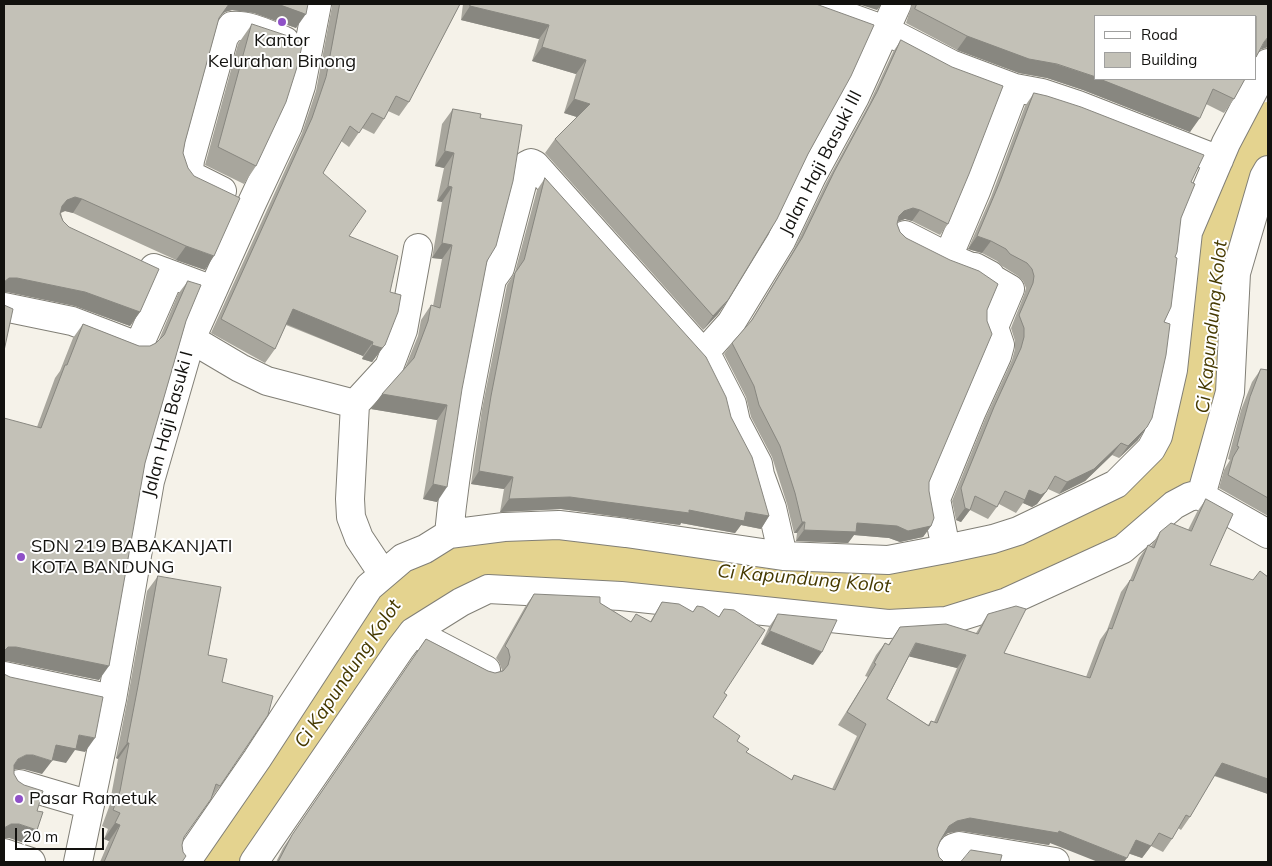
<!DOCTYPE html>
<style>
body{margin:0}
#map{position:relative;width:1272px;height:866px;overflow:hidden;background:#f5f2e9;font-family:Mulish,sans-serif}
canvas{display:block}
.frame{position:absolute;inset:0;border:5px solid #12110e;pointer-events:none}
.legend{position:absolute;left:1094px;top:15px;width:162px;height:65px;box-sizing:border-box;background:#fff;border:1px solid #a0a09f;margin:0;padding:6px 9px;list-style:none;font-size:15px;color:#12110e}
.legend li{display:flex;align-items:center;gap:10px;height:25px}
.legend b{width:25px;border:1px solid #a0a09f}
.scale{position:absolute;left:15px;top:828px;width:89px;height:22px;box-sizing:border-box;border:2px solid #12110e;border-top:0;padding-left:6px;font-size:15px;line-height:18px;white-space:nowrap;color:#12110e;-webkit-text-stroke:4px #fff;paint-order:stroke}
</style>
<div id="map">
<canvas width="1272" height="866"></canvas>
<div class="frame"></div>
<ul class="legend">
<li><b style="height:6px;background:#fff"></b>Road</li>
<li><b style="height:14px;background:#c3c1b7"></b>Building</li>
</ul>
<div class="scale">20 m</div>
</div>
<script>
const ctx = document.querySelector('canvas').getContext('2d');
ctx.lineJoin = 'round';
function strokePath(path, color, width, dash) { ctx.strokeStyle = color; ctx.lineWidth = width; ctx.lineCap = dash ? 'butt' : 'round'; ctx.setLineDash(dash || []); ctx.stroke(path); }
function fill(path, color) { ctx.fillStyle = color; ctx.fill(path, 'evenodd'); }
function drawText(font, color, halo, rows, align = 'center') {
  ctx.font = font + ' Mulish,sans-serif'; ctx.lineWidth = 4; ctx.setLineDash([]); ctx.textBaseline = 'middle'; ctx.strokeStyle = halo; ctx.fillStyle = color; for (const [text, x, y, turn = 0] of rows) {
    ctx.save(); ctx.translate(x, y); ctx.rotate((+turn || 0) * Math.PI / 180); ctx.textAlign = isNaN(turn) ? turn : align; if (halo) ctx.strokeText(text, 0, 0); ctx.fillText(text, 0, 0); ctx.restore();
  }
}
strokePath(new Path2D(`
 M223,862L350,668L400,596L456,560L529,551L881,589L960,582L1038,556L1148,496L1182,471L1203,420L1213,360L1214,288L1223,226L1238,176L1268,128`), '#e4d38f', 52);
const minor = new Path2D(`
 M813,4L885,30L951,64L1015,88L1042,93L1078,105L1219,160
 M222,191L192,176L189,169L190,160L224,37L232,26C249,24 269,35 285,41
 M905,235L948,257
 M154,268L213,290
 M4,307L72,321L135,345L140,343L170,275
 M191,339L240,368L267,381L355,404
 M704,353L731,323L781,241L812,176L855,97L897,4
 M1201,496L1230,392L1236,273L1264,177L1268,170
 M449,534C457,448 475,364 492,279L500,268L527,165L531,163L535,165L710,361L732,404L736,422L758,464L760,475L772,508L783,556
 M946,549L936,499L971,413L997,356L1000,345L994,327L1010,289L991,278L990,275L975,267H971L948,257L976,191L1015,88
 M383,574L359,538L351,517L350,499L355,404L389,367L403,330L418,248
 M413,632L486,670
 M4,676L112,699
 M19,784L90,805
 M4,853L31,862
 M78,862L112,699L150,481L191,339L251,205L288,126L301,86L317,4
 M186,862L257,759L369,587L403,558L425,549L449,534L504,527L559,525L626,533L783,556L888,560L946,549L993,539L1018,531L1116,484L1151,449L1158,436L1173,370L1188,232L1226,143L1268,63
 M254,862L400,649L413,632L461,602L488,589L621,596L888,624L946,621L1007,602L1123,549L1174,505L1189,497L1196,495L1201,496L1268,534
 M944,862L953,848L959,846L1055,862`);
strokePath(minor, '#817f76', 30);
strokePath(minor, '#fff', 28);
fill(new Path2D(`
 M4,4H308L296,28L254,13L232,10L225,12L219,18L185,142L183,153L205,270L176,260L73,213L65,211L61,213L63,221L140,312L130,326L75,306L7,292H4Z
 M332,4H460L409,102L399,116L388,111L384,119L374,134L362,128L349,147L341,141L323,173L349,236L390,292L385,345L372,362L362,359L363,356L286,325L275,349L265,363L211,333L302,133L316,91L332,6Z
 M463,4H816L728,300L718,314L703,330L545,153L555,139L577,117L564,113L576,74L532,61L539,39L461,20Z
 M912,4H1268L1260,50L1234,99L1224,113L1206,104L1190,132L1083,90L1047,78L1019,73L957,50L906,23Z
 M252,24L256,166L244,184L205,165L238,44Z
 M901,40L948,224L940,235L912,221L905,219L898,222L897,224L900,232L987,310L929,482V491L931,526L923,537L900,542L889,538L854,535L848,543L796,541L797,533H794L787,504L772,457L751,417L746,397L724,354L732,343L749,324L794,249L826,183L869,104L893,52Z
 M1034,93L1191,182L1181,218L1164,322L1138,440L1119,458L1112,455L1085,481L1059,494L1048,489L1037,504L1032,507L1023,503L1016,513L999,504L988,519L970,510L961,522L956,520L952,501L985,419L1012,360L1015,349V341L1011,328L1024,295L1026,288L1023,281L1018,276L1002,266L997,261L982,253L968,249L991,197L1025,106Z
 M453,109L480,118L487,261L437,502L423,499L437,420L371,409L405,368L418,336L421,320L431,305L433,306L442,259L432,258L442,202L437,201L444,168L435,166L442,124Z
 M545,178L731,417L769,516L761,529L741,525L735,533L681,523L680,525L561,509L500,512L504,489L471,484L482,409L507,285L515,272L537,190Z
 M188,281L186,321L145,463L99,680L7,661L37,427L55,378L60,371L73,338L83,324L139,346H150L158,342L178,294Z
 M1261,369L1268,370V516L1219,488L1224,470L1230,460L1228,459L1241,410L1252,382Z
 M1206,499L1210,565L1253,580L1268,577V794L1214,776L1190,817L1181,830L1178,828L1172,839L1163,852L1151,846L1142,858L1130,854L1050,843L1049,845L961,831L948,833L942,838L940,841L937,849L939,857L944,862H276L283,848L426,639L488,671L495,673L501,671L502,670L499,662L496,658L525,607L534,594L600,603L631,622L636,614L650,622L662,602L693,612L697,606L719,617L724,609V693L713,717L737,741L746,752L791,780L794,775L832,789L857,736L838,725L868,677L865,676L876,655L885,643L888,645L900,627L976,633L988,614L1004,653L1086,677L1100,640L1107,630L1121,592L1130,580L1139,558L1148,545L1151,546L1160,532L1188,530L1197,512ZM909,656L957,668L934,722L931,721L928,725L887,699Z
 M158,576L208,655L222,682L220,786L184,837L182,845V862H100L109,841L104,839L108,829L102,826L109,807L118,759L116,758L127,702L147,591Z
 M778,614L813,665L761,644L769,627Z`), '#a8a69d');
fill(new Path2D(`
 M229,4H278L306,14L296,28L254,13L232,10L225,12L220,16Z
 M858,4H882L877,10Z
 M470,6L549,25L539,39L461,20Z
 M967,36L1096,77V79H1100L1200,118L1190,132L1083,90L1047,78L1019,73L957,50Z
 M1268,37V47L1260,50L1264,42Z
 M542,47L586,60L576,74L532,61Z
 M574,99L590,104L580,118L564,113Z
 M445,151L454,153L444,168L435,166Z
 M448,186L452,187L442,202L437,201Z
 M75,197L82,199L73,213L65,211L57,214L62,206L67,200Z
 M913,208L920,210L912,221L905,219L896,222L899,216L904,211Z
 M977,236L991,241L982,253L968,249Z
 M442,243L452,245L442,259L432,258Z
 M186,246L214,256L205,270L176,260Z
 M9,278H17L85,292L140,312L130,326L75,306L7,292H4V282Z
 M728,300L718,314L703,330L713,316Z
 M293,309L373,342L363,356L284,323Z
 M372,345H385L372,362L362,359Z
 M382,394L447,405L437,420L371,409Z
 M1147,427L1138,440L1119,458L1128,446Z
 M1121,443L1112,455L1085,481L1059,494L1067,482Z
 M479,471L513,477L504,489L471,484Z
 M433,484L447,487L437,502L423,499Z
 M1029,490L1046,492L1037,504L1032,507L1023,503Z
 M570,497L689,510L746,512L769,516L761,529L741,525L735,533L681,523L680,525L561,509L500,512L509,499Z
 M965,508L970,510L961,522L956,520Z
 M802,522H805L797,533H794Z
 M857,523L931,526L923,537L900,542L889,538L854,535L848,543L796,541L804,530Z
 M770,631L822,652L813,665L761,644Z
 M916,643L966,655L957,668L907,656Z
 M8,647H16L109,666L99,680L7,661H4V651Z
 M79,735L95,738L85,752L75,750L66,763L47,759L56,745Z
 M127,743H129L118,759L116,758Z
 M26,755H33L52,761L42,774L23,769H16L9,772L18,759Z
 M1222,763L1268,779V794L1213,775Z
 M970,818L1059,831L1127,858L1124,862H1098L1050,843L1049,845L961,831L948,833L940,839L949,826L957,821Z
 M115,823L120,825L109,841L104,839Z
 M11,824H19L37,830L27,844L9,838H4V828Z
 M1136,840L1151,846L1142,858L1128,853Z`), '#888780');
const building = new Path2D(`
 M4,4H229L219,18L185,142L183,153L188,168L194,176L240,198L214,256L186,246L82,199L75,197L67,200L62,206L60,214L63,221L69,227L159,269L140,312L85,292L17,278H9L4,282Z
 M278,4H308L306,14Z
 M340,4H460L409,102L396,96L384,119L372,113L359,133L350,126L323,173L366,211L349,236L398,256L390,292L401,295L398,312L385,345L382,348L372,345L373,342L293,309L275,349L221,319L312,118L326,77Z
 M471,4H816L874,25L851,76L808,154L777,219L728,300L713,316L555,139L590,104L574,99L586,60L542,47L549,25L470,6Z
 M917,4H1268V37L1264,42L1256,57V16H1096V77L1057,64L1029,59L967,36L915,9Z
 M252,24L303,41L298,64L286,102L256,166L218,147L251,26Z
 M901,40L952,67L1003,86L969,174L948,224L920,210L913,208L904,211L899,216L897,224L900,232L906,238L950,260L979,271L998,284L987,310V321L992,334L929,482V491L934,518L931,526L908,531L897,526L857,523L856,532L804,530L805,522H802L795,493L780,446L759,405L754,386L732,343L752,320L802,238L834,172L877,92Z
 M1100,79H1245L1234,99L1213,89L1200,118Z
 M1034,93L1047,96L1081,107L1204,155L1191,182L1195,184L1181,218L1177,252L1175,257L1177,258L1171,307L1164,322L1170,324L1166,355L1152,418L1147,427L1128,446L1121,443L1094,469L1067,482L1055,476L1046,492L1041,495L1029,490L1025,500L1005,491L997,507L975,496L970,510L965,508L961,488L994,407L1021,348L1024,337V328L1019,315L1033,283L1034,276L1032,269L1027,263L1010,254L1006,249L991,241L977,236L999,184Z
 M453,109L481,114L480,118L522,125L513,181L496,246L487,261L462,389L447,487L433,484L447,405L382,394L414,358L428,321L431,305L440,308L452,245L442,243L452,187L448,186L454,153L445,151Z
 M545,178L706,357L726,397L731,417L752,457L769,516L746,512L744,521L689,510V513L570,497L509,499L513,477L479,471L491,396L515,273L524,260Z
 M188,281L201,285L186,321L145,463L109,666L16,647H8L4,651V418L41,428L65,365H67L83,324L139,346H150L156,343L164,335Z
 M4,305L13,309L4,351Z
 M1261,369L1268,370V498L1228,475L1233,457L1239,447L1237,446L1250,397Z
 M1206,499L1233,514L1210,565L1253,580L1260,571L1268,577V779L1222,763L1190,817L1186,815L1172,839L1159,833L1151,846L1136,840L1127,858L1059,831L1058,833L970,818L957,821L949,826L940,841L937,849L939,857L944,862H278L292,835L426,639L488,671L495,673L503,671L508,665L510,657L508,649L505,646L534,594L600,597V603L631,622L636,614L651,622L662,602L679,604L693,612L697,606L703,607L719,617L724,609L734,610L765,630L724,693L727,695L713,717L740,736L737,741L749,749L746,752L792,780L794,775L835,790L866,724L847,712L876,664L874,663L885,643L889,645L900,627L946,624L978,634L988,614L1016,606L1026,609L1004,653L1090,678L1109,628L1112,629L1130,580L1133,581L1148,545L1154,548L1160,532L1171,523L1191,531ZM916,643L966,655L937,723L931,721L929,726L887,699Z
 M158,576L221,587L208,655L227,659L222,682L273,696L268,715L220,786L216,784L211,799L184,837L182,845L183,852L186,856L182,862H104L120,825L115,823L120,813L113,810L120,791L129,743H127L138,686Z
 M778,614L837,620L822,652L770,631Z
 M4,674L10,677L103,697L95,738L79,735L76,749L56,745L52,761L33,755H26L18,759L14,765V774L18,781L24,785L43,791L37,811L43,812L37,830L19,824H11L4,828Z
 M971,850L1002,855L1000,862H961Z`);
fill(building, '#c3c1b7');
strokePath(building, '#888780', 1);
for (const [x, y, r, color] of [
 [282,22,5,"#8f51c7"],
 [21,557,5,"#8f51c7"],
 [19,799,5,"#8f51c7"]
]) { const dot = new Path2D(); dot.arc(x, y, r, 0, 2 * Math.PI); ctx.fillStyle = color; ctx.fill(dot); strokePath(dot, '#fff', 2); }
drawText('18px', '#12110e', '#fff', [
 ["Kantor",282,41,"center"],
 ["Kelurahan Binong",282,62,"center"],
 ["SDN 219 BABAKANJATI",31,547],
 ["KOTA BANDUNG",31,568],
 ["Pasar Rametuk",29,799]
], 'left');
drawText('18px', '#12110e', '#fff', [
 ["Jalan Haji Basuki III",821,163,-63],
 ["Jalan Haji Basuki I",168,424,-75]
]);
drawText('italic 19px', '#453900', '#fff', [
 ["Ci Kapundung Kolot",1212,327,-84],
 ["Ci Kapundung Kolot",804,579,5],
 ["Ci Kapundung Kolot",348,674,-56]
]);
</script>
